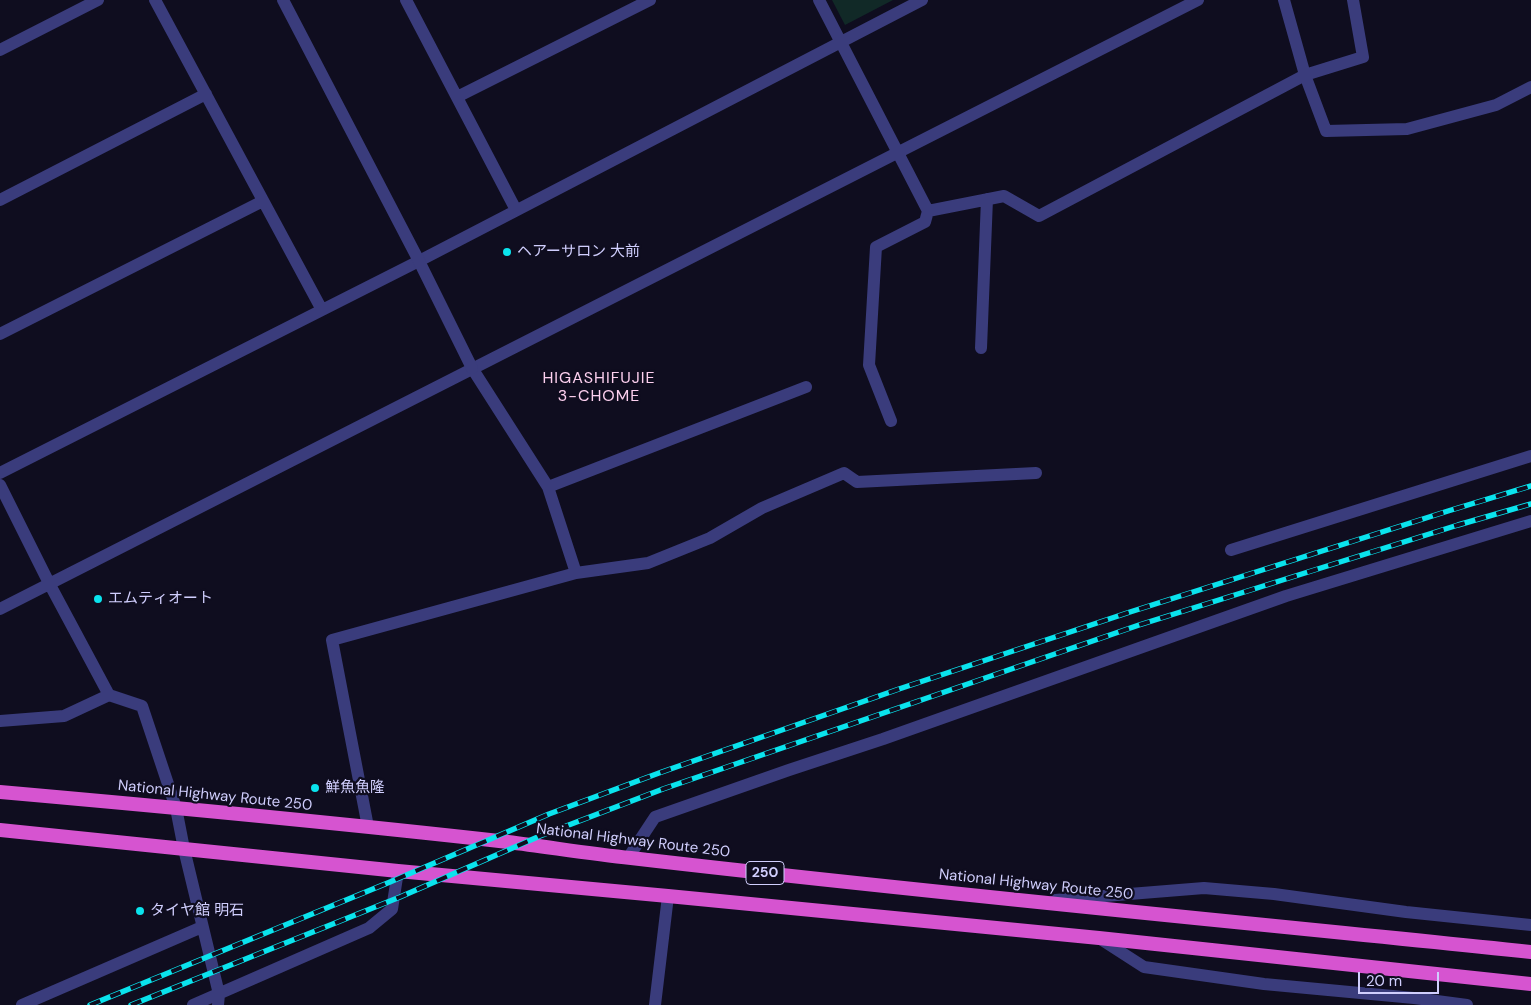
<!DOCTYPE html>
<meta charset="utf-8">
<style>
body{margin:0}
#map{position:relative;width:1531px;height:1005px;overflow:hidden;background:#0f0d1f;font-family:"DM Sans",sans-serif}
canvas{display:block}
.scale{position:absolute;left:1358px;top:972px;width:81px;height:22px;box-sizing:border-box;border:2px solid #d0cefd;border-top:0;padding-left:6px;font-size:15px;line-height:18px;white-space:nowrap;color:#d0cefd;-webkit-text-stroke:4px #0f0d1f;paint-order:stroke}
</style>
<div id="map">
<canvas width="1531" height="1005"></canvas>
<div class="scale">20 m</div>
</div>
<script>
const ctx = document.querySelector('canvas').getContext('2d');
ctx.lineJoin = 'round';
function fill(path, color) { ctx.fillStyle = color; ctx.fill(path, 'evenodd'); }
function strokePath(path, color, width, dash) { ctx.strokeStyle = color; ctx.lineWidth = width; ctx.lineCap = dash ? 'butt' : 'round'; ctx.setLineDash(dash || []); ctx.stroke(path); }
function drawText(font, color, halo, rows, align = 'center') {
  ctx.font = font + ' "DM Sans","Noto Sans JP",sans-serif'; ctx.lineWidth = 4.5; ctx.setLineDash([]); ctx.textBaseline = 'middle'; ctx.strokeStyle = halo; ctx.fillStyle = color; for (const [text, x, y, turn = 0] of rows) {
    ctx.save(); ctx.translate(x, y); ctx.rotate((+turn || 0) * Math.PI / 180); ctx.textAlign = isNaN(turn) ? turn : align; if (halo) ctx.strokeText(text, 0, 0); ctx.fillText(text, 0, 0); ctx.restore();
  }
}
fill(new Path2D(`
 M832,0H893L845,25Z`), '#112927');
strokePath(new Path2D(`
 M155,0L322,310
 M406,0L516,210
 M819,0L928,211
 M1284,0L1305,75L1326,131L1407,129L1496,105L1531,87
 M457,97L650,0
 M0,200L206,94
 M0,334L263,201
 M981,348L987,199
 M472,368L548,487L806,387
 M891,421L869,365L876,247L925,222L928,211L1004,196L1039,216L1305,75L1363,57L1353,0
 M0,473L419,261L922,0
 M0,485L49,583L109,695L142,706L176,808L184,849L219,994L218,1005
 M548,487L576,573L648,563L710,538L762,508L844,473L857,482L1036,473
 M1231,550L1531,456
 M0,609L1198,0
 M0,721L64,716L109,695
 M368,827L332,640L576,573
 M628,858L655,817L789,770L883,739L1286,596L1531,521
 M1055,900L1204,888L1274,894L1406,912L1531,925
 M1099,938L1144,967L1264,984L1414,998L1467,1005
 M22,1005L202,927
 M193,1005L369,928L392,909L398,871
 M655,1005L668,896`), '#3a3c7c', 12);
strokePath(new Path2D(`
 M283,0L419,261L472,368
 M0,50L98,0`), '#3a3c7c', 12);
strokePath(new Path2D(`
 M0,792C170,807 339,823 508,842C549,847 590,854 631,858C930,893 1231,921 1531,952
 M0,830L398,871L668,896L1099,938L1531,984`), '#d654d0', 14);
const rail = new Path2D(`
 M90,1005L390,882L549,814L659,773L899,689L1130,612L1448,511L1531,486
 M131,1005L400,897L540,836L663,789L1139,625L1458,525L1531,504`);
strokePath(rail, '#0ae3ed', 5.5);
strokePath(rail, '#0f0d1f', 4, [11]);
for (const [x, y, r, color] of [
 [507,252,5,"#0ae3ed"],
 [98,599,5,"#0ae3ed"],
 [315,788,5,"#0ae3ed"],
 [140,911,5,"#0ae3ed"]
]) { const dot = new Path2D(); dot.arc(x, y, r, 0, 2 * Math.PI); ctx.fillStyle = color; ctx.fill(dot); strokePath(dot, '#0f0d1f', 2); }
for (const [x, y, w] of [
 [765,873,38]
]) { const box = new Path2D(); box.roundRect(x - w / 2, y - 11.5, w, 23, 4); ctx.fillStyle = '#0f0d1f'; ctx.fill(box); strokePath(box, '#d0cefd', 1); }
drawText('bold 14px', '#d0cefd', null, [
 ["250",765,873]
]);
drawText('15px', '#d0cefd', '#0f0d1f', [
 ["ヘアーサロン 大前",517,252],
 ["エムティオート",108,599],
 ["鮮魚魚隆",325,788],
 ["タイヤ館 明石",150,911]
], 'left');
drawText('15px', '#d0cefd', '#0f0d1f', [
 ["National Highway Route 250",215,796,6],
 ["National Highway Route 250",633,841,7],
 ["National Highway Route 250",1036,885,6]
]);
ctx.letterSpacing = '1px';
drawText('16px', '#fdd0ef', '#0f0d1f', [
 ["HIGASHIFUJIE",599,379],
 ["3-CHOME",599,397]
]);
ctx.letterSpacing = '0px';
</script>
